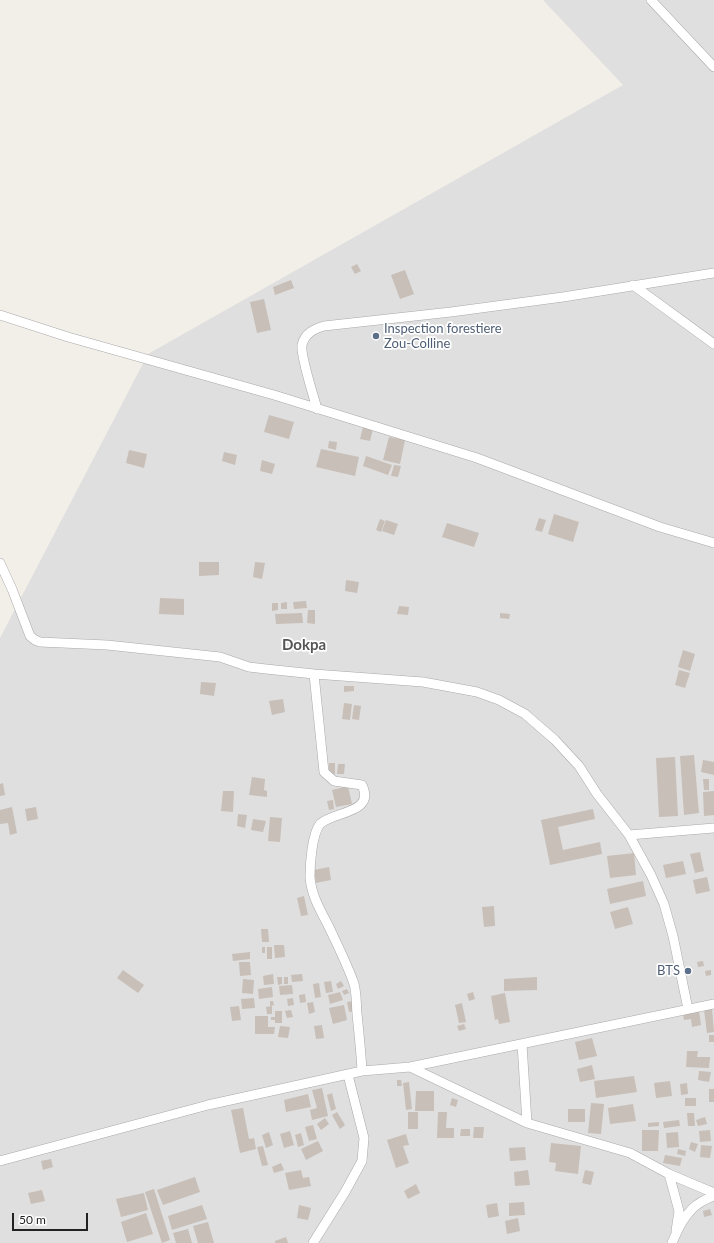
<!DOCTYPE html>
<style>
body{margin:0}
#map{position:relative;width:714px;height:1243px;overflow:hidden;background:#f2efe9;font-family:Lato,sans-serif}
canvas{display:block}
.scale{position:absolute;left:12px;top:1213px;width:76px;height:18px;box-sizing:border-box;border:2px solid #222;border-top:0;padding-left:5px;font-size:12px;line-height:14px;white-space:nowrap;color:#222;-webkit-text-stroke:3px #fff;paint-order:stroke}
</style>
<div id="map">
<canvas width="714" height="1243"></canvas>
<div class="scale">50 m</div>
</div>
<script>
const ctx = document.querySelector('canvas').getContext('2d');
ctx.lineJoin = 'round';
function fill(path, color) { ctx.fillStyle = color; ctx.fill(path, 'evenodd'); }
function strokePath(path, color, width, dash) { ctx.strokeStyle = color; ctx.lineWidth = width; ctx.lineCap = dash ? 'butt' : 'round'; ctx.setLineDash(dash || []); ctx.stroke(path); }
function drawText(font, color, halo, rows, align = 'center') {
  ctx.font = font + ' Lato,sans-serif'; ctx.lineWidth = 3.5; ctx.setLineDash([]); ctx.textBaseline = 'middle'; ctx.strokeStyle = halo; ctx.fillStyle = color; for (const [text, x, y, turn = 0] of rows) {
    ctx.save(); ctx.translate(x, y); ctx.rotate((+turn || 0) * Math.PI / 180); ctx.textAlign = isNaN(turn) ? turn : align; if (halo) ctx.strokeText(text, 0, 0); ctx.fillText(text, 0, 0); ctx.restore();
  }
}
fill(new Path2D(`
 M543,0H714V1243H0V638L148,354L623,85Z`), '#e0dfdf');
fill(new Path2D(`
 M357,264L361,271L355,274L351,267Z
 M405,270L414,294L400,299L391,275Z
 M291,280L294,288L275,295L273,287Z
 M264,299L271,330L257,333L250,302Z
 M269,415L294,422L289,439L264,432Z
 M363,427L373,429L370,441L360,439Z
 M389,437L405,440L400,464L383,460Z
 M329,441L337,442L336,450L328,448Z
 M321,449L359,457L355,476L316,467Z
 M129,450L147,454L144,468L126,463Z
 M224,452L237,455L235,465L222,461Z
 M366,456L392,465L388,475L363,466Z
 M262,460L275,464L272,474L260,471Z
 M394,465L401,466L398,477L391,476Z
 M554,514L579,522L573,542L548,534Z
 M539,518L546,520L542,532L535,530Z
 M380,519L385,521L381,532L376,530Z
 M386,520L398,524L394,535L382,531Z
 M447,523L479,533L474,547L442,537Z
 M199,562H219V575L199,576Z
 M255,562L265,563L262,579L253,577Z
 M346,580L359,582L357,593L345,591Z
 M160,598L184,599V615L159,614Z
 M306,601L307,608L294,609L293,602Z
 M287,602V609H281V603Z
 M272,603H278V610L272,611Z
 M399,606L409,607L408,615L397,614Z
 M308,610H315V624L307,623Z
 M302,613L303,623L276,624L275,614Z
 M500,613L510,614L509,619L500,618Z
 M683,650L695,654L690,671L678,667Z
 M679,670L690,673L685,688L675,685Z
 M201,682L216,683L214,696L200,694Z
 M344,686H354V691L344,692Z
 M283,699L285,712L272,715L269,701Z
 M344,703L352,704L350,720L342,719Z
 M354,705L361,706L359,720L352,719Z
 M694,755L699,813L684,815L680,756Z
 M675,757L678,816L659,817L656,758Z
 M703,760L714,762V775L701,772Z
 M329,763H335V774H329Z
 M338,764H345L344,774H337Z
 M252,777L265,779L264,790L267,791V797L249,795Z
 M703,779H709V790H704Z
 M3,783L5,795L0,796V784Z
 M348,786L352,804L336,807L332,790Z
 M223,791H234L233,812L221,811Z
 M714,791V815L704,816L703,792Z
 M333,800L334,809L329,810L327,801Z
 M12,807L17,833L10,835L8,823L0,824V810Z
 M36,807L38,819L27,821L25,809Z
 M593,809L595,819L558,827L563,850L600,842L602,854L550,865L541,820Z
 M238,814L247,815L245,828L237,826Z
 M270,817L282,818L280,842L268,841Z
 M253,819L266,821L263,832L251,830Z
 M700,852L704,871L695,873L690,854Z
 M634,853L636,875L610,878L607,856Z
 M683,861L686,874L666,878L663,865Z
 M329,867L331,880L316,883L314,870Z
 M707,877L710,891L696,894L693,880Z
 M643,881L646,896L610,904L607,889Z
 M304,896L308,915L301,916L297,898Z
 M494,906L495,926L484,927L482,907Z
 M628,907L633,924L615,929L610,912Z
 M261,929H268L269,942H262Z
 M274,945H284L285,957L275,958Z
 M262,947H265V953H262Z
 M267,947H272V959H267Z
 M250,952V959L233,961L232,954Z
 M703,961L704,966L698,967L697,962Z
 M239,962H250L251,975L240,976Z
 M123,970L144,985L138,993L117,978Z
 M711,970V975L706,976L705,971Z
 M273,974L274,984L264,985L263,976Z
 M302,974L303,981L292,982L291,975Z
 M277,977H282V984L278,985Z
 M284,977H288V984H284Z
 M537,977V990L504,991V979Z
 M243,979L254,980L253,994L242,993Z
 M331,981L333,992L326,993L324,982Z
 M341,981L344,986L338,989L336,984Z
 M319,983L321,997L315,998L313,984Z
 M292,985L293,994L280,995L279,986Z
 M272,987L273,997L259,999L258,989Z
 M347,989L349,993L344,995L342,991Z
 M340,992L343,1000L330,1004L328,995Z
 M473,992L475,999L469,1001L467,994Z
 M505,993L510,1022L499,1024L498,1019L495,1020L491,996Z
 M305,994L306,1002L300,1003L299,995Z
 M254,998L255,1008L242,1009L241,999Z
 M293,998L294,1005L288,1006L287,999Z
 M270,1001H273L274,1005L270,1006Z
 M352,1001L354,1011L349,1012L347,1002Z
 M313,1002L315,1012L309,1014L307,1003Z
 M462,1003L466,1022L459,1023L455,1005Z
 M344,1005L347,1020L333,1024L329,1008Z
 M239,1006L241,1020L232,1021L230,1007Z
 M272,1006V1014H267L266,1007Z
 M712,1008L714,1032L707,1033L704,1010Z
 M291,1010L293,1017L287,1018L285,1011Z
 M275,1011H282V1023H275V1020H271V1017H275Z
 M699,1011L701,1025L692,1027L691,1019L684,1020L683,1013Z
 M255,1016H268V1027H275L274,1034H255Z
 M464,1024L466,1029L459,1031L457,1026Z
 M322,1025L324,1038L316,1039L314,1026Z
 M280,1026L290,1027L288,1038L278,1037Z
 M709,1035H714V1042H709Z
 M592,1038L597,1056L579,1060L575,1042Z
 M687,1051H698L697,1057H710L709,1068L686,1067Z
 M592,1065L595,1079L580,1082L577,1069Z
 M699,1071L711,1072L709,1082L698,1080Z
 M634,1076L637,1092L596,1098L594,1081Z
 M397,1080H401L402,1086H397Z
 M670,1081L672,1096L656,1098L654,1083Z
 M409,1082L412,1109L406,1110L403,1083Z
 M687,1083L688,1094L681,1095L680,1084Z
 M322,1088L328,1116L312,1120L310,1110L317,1108L312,1090Z
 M709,1089H714V1102H709Z
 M416,1091H434V1111H415Z
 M332,1093L336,1109L331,1111L327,1095Z
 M308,1094L311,1107L286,1112L284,1100Z
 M452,1098L458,1100L456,1107L450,1105Z
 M685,1098H696V1106H685Z
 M591,1103L604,1104L601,1134L588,1133Z
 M633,1104L636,1121L610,1124L608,1108Z
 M243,1108L249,1139L254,1138L256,1149L240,1153L231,1110Z
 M568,1109H585V1122H568Z
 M337,1112L345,1125L340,1129L332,1115Z
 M408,1112H418V1129H408Z
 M438,1112H447L446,1128H454V1138H437Z
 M687,1113H694L695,1126H688Z
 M705,1117L707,1124L698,1126L696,1120Z
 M325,1118L329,1124L321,1130L317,1124Z
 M679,1120L680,1126L664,1128L663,1122Z
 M659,1122V1126L648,1127V1123Z
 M313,1125L317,1139L309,1141L305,1127Z
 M474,1127H484L483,1138H473Z
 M461,1129H470V1136H460Z
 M642,1130H659L658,1151H642Z
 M710,1130L711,1141L700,1142L699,1131Z
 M290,1131L294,1145L284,1148L280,1134Z
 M269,1132L273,1145L266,1148L262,1135Z
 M678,1132L679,1147L667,1148L666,1133Z
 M301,1133L304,1145L298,1147L295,1135Z
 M406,1134L409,1145L403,1146L409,1163L396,1168L387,1140Z
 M318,1141L323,1151L306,1160L301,1149Z
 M691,1142L698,1144L695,1152L689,1149Z
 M551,1143L581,1146L578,1174L555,1171L556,1163L549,1162Z
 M701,1145L712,1146L710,1158L700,1157Z
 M263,1146L268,1165L262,1166L257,1147Z
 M525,1147L526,1160L510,1161L509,1148Z
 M678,1149L686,1151L685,1156L677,1154Z
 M665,1155L682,1158L680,1166L663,1163Z
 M51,1159L53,1167L43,1170L41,1161Z
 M281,1163L284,1170L274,1173L272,1167Z
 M301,1170L303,1178L309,1177L311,1186L289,1190L285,1173Z
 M528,1170L530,1185L515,1186L514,1172Z
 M585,1170L594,1172L591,1185L582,1183Z
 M195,1177L200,1192L163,1205L157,1190Z
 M416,1184L420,1193L408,1199L404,1191Z
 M154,1189L170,1240L162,1243L145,1192Z
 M42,1190L45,1201L31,1204L28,1193Z
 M144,1193L148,1210L121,1217L116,1199Z
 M524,1202L525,1215L509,1216V1203Z
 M497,1203L499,1216L488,1218L486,1205Z
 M202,1205L207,1219L172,1230L168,1216Z
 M299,1205L311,1208L308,1220L297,1218Z
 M710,1209L712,1215L704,1217L703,1211Z
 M146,1213L153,1234L127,1242L121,1222Z
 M518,1218L520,1231L507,1234L505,1221Z
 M208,1222L214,1243H198L193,1226Z
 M188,1229L192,1243H176L173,1233Z
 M286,1237L288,1243H275V1241Z`), '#c7bfb8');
const street = new Path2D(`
 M651,0L714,67
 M633,285L714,344
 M0,315L68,337L274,395L477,458L660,527L714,543
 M317,409C314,397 300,355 302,345C305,333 314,329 324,326L451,312L563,297L714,273
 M0,563L12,589L30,636L35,640L40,642L107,645L220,657L249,667L266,669L314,674L423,682L477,692L499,700L525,714L555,740L579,766L597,794L629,835L651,875L664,904L673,936L688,1009
 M314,674L324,772L334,781L362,785C376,814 333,811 320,824C312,834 310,864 310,877C311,894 320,910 328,925C337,944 346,962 353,981C357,991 356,1003 357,1014C359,1033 361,1052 362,1071
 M629,835L714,828
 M522,1044L527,1123
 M410,1067L527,1123L630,1153L669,1174L714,1193
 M0,1161L208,1105L362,1071L410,1067L714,1004
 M669,1174L679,1211L676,1231
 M313,1243L345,1192L362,1161L364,1138L348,1075
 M672,1243C676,1233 684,1217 692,1209C698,1203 706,1199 714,1196`);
strokePath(street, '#a9a9a9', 10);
strokePath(street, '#fff', 9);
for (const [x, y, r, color] of [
 [376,336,4,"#5c6f8a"],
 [688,971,4,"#5c6f8a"]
]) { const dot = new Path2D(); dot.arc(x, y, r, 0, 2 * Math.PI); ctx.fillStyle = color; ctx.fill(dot); strokePath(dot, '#fff', 1.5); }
drawText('13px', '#4e5e75', '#fff', [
 ["Inspection forestiere",384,329],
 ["Zou-Colline",384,344],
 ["BTS",680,971,"right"]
], 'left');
drawText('bold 15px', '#555', '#fff', [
 ["Dokpa",304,645]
]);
</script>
